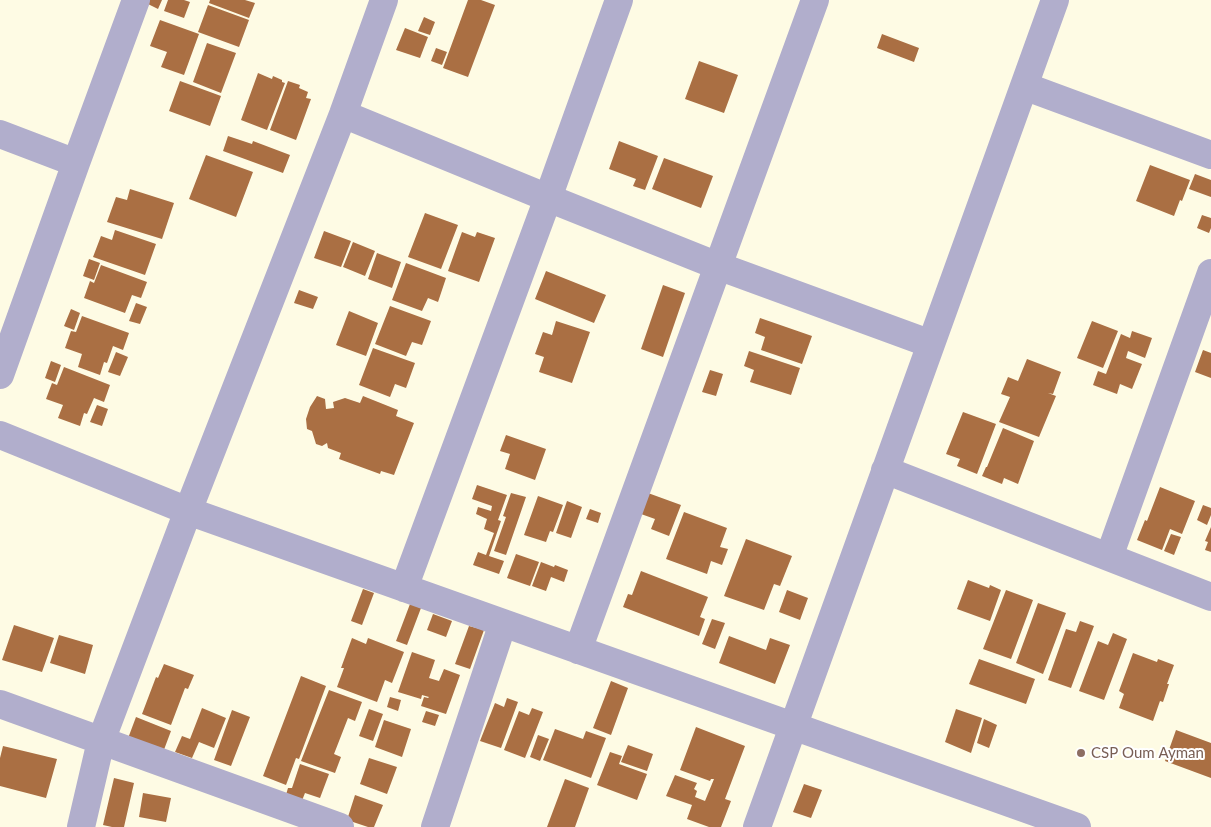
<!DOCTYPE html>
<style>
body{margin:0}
canvas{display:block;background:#fefbe4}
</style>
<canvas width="1211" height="827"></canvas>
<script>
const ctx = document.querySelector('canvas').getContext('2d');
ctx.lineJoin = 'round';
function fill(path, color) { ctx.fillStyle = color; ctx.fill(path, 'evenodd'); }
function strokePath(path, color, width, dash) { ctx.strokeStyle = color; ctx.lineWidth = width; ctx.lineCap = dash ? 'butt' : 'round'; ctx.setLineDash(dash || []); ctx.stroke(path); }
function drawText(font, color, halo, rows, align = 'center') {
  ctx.font = font + ' Lato,sans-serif'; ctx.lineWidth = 4; ctx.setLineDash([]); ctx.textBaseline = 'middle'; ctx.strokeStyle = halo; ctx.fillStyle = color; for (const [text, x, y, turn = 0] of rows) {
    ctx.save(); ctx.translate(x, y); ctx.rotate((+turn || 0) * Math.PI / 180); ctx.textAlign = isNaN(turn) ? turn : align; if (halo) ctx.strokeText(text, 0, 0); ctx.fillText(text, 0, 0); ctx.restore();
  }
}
fill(new Path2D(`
 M147,0H162L158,9L146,3Z
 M168,0H184L190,2L184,18L164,11Z
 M210,0H245L255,3L249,18L209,3Z
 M468,0H481L495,5L468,77L443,68Z
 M208,5L249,20L239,47L198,32Z
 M424,17L435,22L430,35L418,31Z
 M160,20L199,34L184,75L161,67L167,52L150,46Z
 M405,28L428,37L420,58L396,50Z
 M882,34L919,48L914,62L877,48Z
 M207,43L236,53L221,93L193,82Z
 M436,48L447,52L442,65L431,61Z
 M699,61L738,75L724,113L685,99Z
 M258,73L272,79L273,76L282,80V82L285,83L267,130L241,120Z
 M180,81L221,96L210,126L169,111Z
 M288,81L300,85L299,88L308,92L306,98L311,99L296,140L270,130Z
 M228,136L252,144L253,141L290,155L283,173L223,151Z
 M619,141L658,156L645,190L633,186L636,179L609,169Z
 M206,155L253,172L236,217L189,199Z
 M664,158L713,176L701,208L652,189Z
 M1150,165L1190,180L1182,201L1180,200L1174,216L1136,201Z
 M1195,174L1211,180V197L1189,189Z
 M130,189L174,203L162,239L107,222L116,197L127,200Z
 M425,213L458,225L441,269L408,257Z
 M1202,215L1211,218V228L1209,233L1197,228Z
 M115,230L156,244L145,275L93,257L101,236L112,240Z
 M324,231L351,241L341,267L314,258Z
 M462,232L475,237L477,232L495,238L479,282L448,271Z
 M353,242L375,251L365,276L343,267Z
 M377,253L401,262L392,288L368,279Z
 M89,259L100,263L94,280L83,276Z
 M406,263L446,278L438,302L428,298L422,311L392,300Z
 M101,265L147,282L141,298L132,295L125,313L84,298L90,281L94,283Z
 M546,271L606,295L594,323L535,299Z
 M663,285L685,293L663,357L641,349Z
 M299,290L318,297L313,309L294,303Z
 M136,303L147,307L140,324L129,321Z
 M390,306L431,321L422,345L412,342L406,356L375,344Z
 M71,309L80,313L74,330L64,326Z
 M349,311L378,323L366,356L336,345Z
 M82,316L129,333L123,350L113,346L107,363L104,362L100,375L78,367L82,354L65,348L71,331L76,332Z
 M760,318L812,336L802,364L761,350L765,337L755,333Z
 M556,321L590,332L572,383L539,372L544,357L535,354L543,332L552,335Z
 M1092,321L1118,331L1103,368L1077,358Z
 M1132,331L1152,338L1145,358L1128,351L1126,358L1142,364L1132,389L1120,384L1117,394L1093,385L1098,371L1106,374L1121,334L1130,338Z
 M373,348L415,363L406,388L395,384L390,397L359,385Z
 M1203,350L1211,353V378L1195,372Z
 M749,351L800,368L791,395L750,382L754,370L744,366Z
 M116,352L128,357L120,376L108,372Z
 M1027,359L1061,372L1053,394L1048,393L1056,396L1039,437L999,422L1010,397L1001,394L1008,377L1018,381Z
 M51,361L61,365L55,382L45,378Z
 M64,367L110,385L104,402L94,398L87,414L84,413L80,426L58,418L63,405L46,399L52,383L57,385Z
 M710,370L723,374L716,396L702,392Z
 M317,396L325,399L326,409L334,408L333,402L345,398L360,403L363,396L398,410L396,416L414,423L394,475L381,471L380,474L339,459L341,453L328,448L327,443L322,446L316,444L312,431L307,429L306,419L310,407Z
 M97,405L108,409L102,426L90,422Z
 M963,412L996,424L977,474L957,466L960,459L946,454Z
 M1003,428L1034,441L1018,484L1004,478L1002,484L982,476L986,467H987Z
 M506,435L546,449L535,480L505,469L510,454L500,451Z
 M477,485L507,495L498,520L501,521L489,556L504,561L499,574L473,565L478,552L486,555L494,533L484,529L487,519L476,514L478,507L491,511L492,506L472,499Z
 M1160,487L1195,501L1182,534L1170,529L1162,550L1137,540L1145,520L1147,521Z
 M511,493L526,497L506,555L494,551L506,517L503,516Z
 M648,493L681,505L669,536L651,529L655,519L641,514Z
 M538,496L563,505L553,532L550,531L546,542L524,535Z
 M567,501L582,507L571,538L556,533Z
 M1203,505L1211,508V515L1207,525L1197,520Z
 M590,509L601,513L598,523L586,519Z
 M684,512L727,528L720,547L728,549L722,565L711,561L707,574L666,559Z
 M1211,527V552L1205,550L1208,542L1205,541Z
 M1171,534L1181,537L1174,555L1164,551Z
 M746,539L792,556L780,586L774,584L764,610L724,596Z
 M516,554L539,562L530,586L507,578Z
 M541,562L554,567L555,565L568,570L564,582L551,577L546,591L532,586Z
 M641,571L708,597L700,617L705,619L699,636L623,607L628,594L632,595Z
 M968,580L989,588L990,585L1001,590L990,621L957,609Z
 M363,589L374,593L362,625L351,621Z
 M787,590L808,598L800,620L779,612Z
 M1006,590L1033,600L1011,659L983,649Z
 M1038,603L1066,613L1043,674L1016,663Z
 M410,604L421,608L407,645L396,641Z
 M433,614L452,621L446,637L427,630Z
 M712,619L725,623L715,649L702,644Z
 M1080,621L1094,626L1071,688L1048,680L1066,629L1076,632Z
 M14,625L54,638L42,672L2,660Z
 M469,626L484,630L470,669L455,664Z
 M1113,633L1127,639L1104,700L1079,691L1098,641L1108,645Z
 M59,635L93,645L85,674L50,663Z
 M729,636L766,650L770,638L790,645L775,684L719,663Z
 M352,638L366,644L368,638L404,652L392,683L385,680L377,702L337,687L344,668H341Z
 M412,652L435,660L429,678L439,681L444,669L460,675L446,714L421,706L424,697L428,698L429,697L422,695L421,699L398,692Z
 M1133,653L1157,662L1158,659L1174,665L1167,684H1169L1163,702L1160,701L1153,721L1119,708L1124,694L1119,691Z
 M979,659L1035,679L1026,704L969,684Z
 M164,664L194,675L188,689L185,688L171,725L142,714L156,677L158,678Z
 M301,676L326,686L299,759L296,758L286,785L263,776Z
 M611,681L628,688L611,735L593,728Z
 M329,690L362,702L355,721L348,718L334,754L341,757L335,773L301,761Z
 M390,697L401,700L398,711L387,707Z
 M507,698L518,702L501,748L480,741L495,703L504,707Z
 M202,708L226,718L214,748L199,742L192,758L175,752L182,736L190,739Z
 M532,708L543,712L525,758L504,750L519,711L529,715Z
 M369,709L383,714L373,741L359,736Z
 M956,709L982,718L971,753L945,742Z
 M232,710L250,717L231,766L214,760Z
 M426,711L439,715L435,726L422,722Z
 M136,717L171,731L162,755L127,741Z
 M984,719L997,725L989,748L977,743Z
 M384,720L411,729L402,757L375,747Z
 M696,727L745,746L725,799L731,801L721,827H709L687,819L692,805L666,796L675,775L697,783L694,789L697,791L695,797L705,801L714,779H711L710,781L680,770Z
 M555,729L583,739L586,731L606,738L591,778L543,760Z
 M1176,730L1211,743V778L1165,761Z
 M538,735L549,739L540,761L530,757Z
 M628,745L653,754L647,771L621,762Z
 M3,746L57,759L46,798L0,786V758Z
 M610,752L622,756L619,764L647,774L637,800L597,785Z
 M369,758L397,767L387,794L360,784Z
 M300,764L329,774L320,798L305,793L301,803L285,798L288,788H292Z
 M114,778L134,783L124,827H112L103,825Z
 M565,779L589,788L575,827H547Z
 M804,784L822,790L811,818L793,812Z
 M143,793L171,798L166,822L139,817Z
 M355,795L383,805L374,827H368L347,820Z`), '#aa6f43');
strokePath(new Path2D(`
 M1024,86L1211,155
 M343,114L548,198L718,266L931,344
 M0,134L76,163
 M0,375L76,163L136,0
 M0,435L188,511L1077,827
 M885,470L1211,597
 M1109,557L1211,273
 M404,588L548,198L619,0
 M578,650L815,0
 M0,704L340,827
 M81,827L101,741L188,511L343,114L384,0
 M435,827L503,623
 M757,827L1055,0`), '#b1aecc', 28);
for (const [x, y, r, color] of [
 [1081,753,5,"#8d6e63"]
]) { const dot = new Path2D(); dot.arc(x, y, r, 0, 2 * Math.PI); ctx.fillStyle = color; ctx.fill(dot); strokePath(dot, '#fff', 2); }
drawText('15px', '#785e54', '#fff', [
 ["CSP Oum Ayman",1091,753]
], 'left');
</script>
